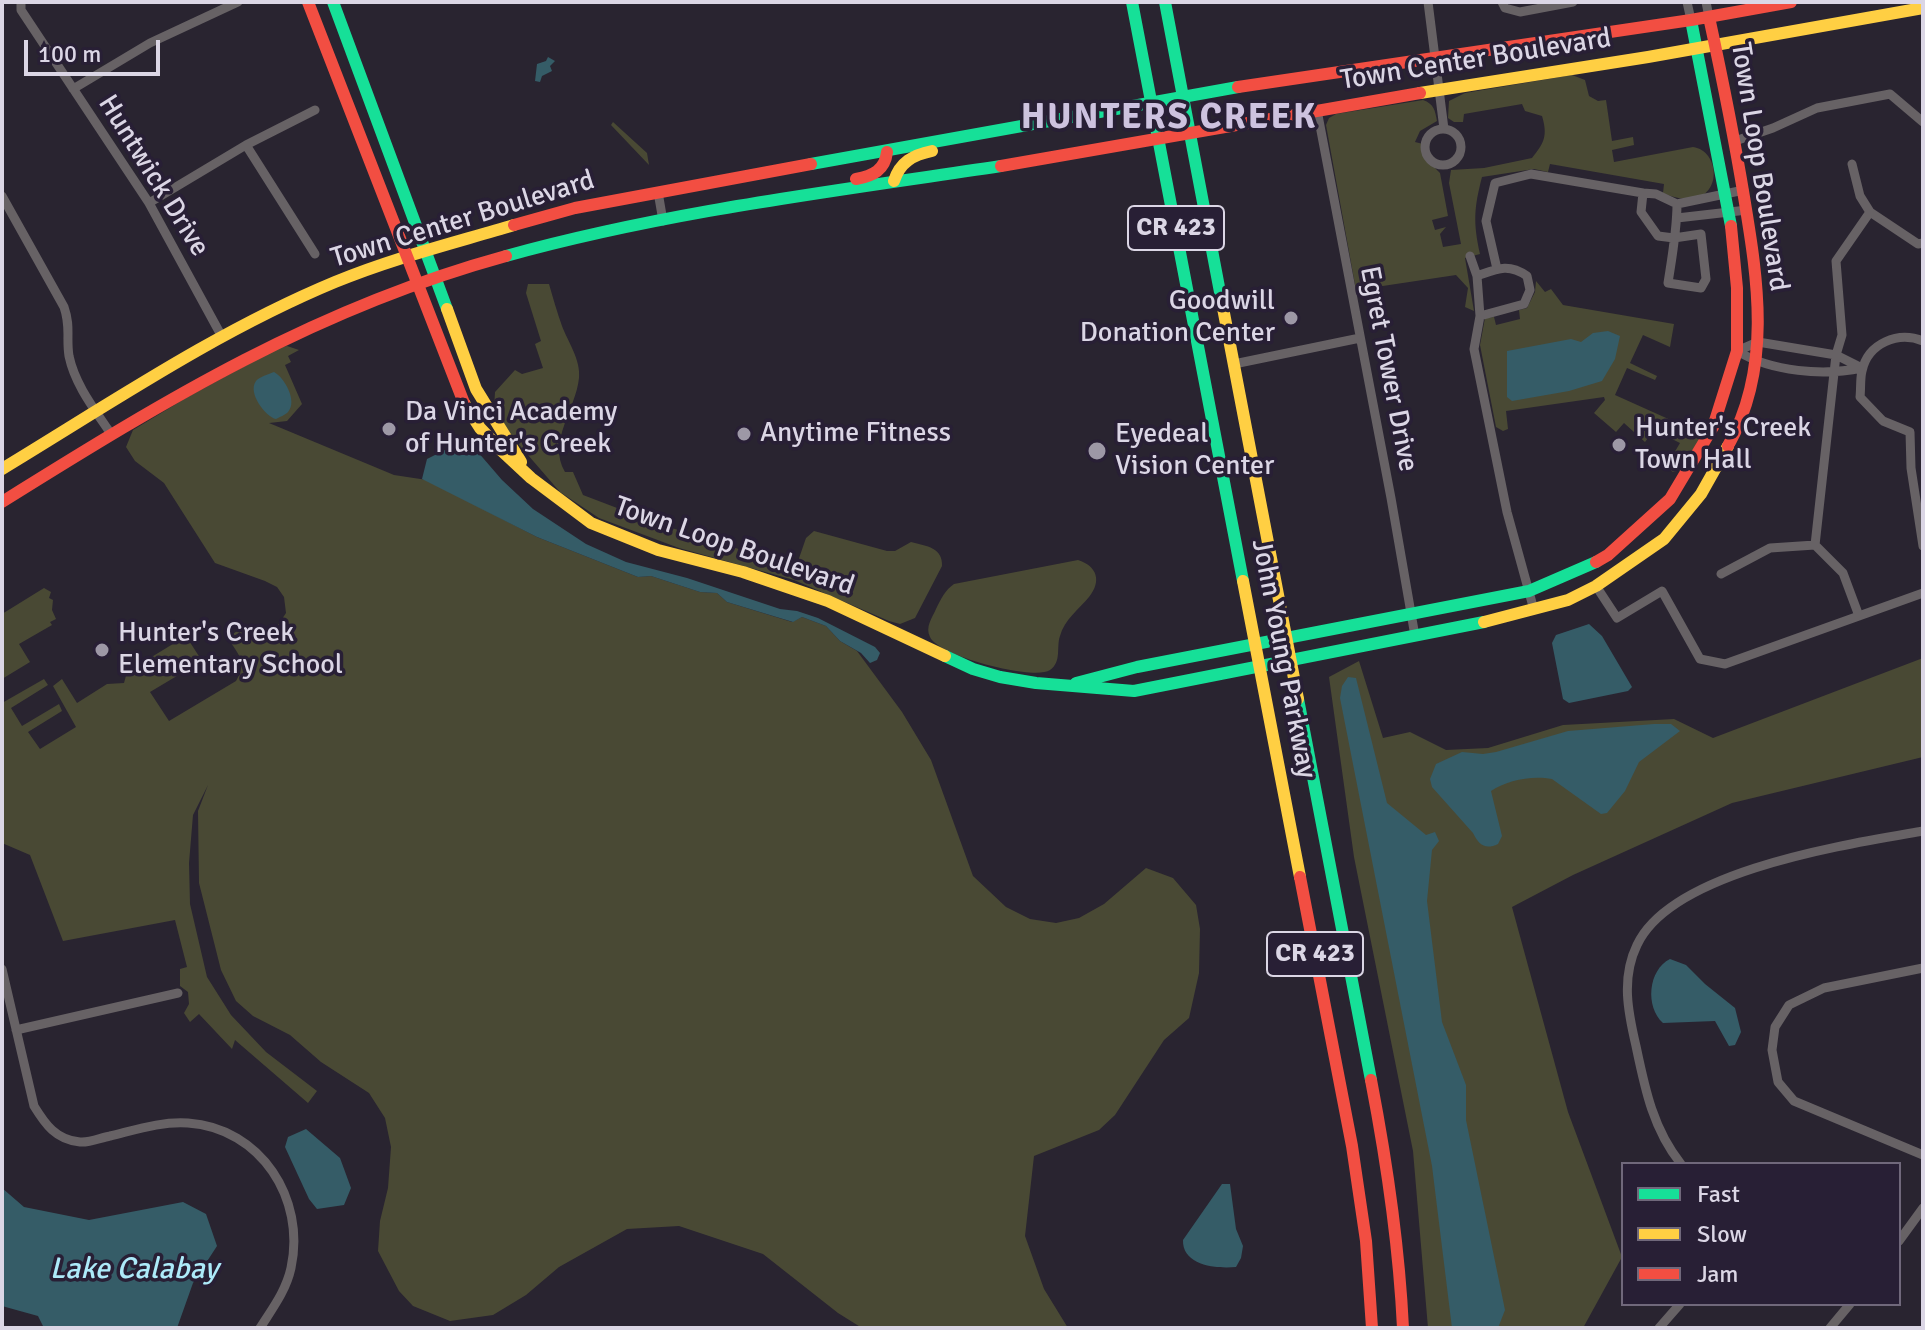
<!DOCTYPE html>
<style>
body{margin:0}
#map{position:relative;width:1925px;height:1330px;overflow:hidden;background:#292430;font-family:Signika,sans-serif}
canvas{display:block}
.frame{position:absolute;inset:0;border:4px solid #dbd6e5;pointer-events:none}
.legend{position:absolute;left:1621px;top:1162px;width:280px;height:144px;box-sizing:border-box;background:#281f35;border:2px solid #70687b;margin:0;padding:10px 14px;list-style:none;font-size:24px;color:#dbd6e5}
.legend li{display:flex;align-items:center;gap:16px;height:40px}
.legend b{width:40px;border:2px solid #70687b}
.scale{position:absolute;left:24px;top:40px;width:136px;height:36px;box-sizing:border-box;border:4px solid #dbd6e5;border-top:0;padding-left:10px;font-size:24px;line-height:28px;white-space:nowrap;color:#dbd6e5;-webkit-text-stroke:6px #281f35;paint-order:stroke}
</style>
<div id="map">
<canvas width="1925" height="1330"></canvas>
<div class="frame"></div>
<ul class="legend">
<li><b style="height:10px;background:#16e098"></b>Fast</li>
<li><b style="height:10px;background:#ffcf43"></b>Slow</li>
<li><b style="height:10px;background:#f24e42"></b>Jam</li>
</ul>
<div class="scale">100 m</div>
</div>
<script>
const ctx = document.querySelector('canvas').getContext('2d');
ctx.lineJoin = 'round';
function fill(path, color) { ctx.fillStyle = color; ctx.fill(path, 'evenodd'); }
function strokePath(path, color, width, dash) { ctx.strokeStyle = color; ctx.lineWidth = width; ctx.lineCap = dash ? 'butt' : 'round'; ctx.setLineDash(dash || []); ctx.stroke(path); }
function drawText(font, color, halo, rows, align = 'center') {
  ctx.font = font + ' Signika,sans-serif'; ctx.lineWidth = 7; ctx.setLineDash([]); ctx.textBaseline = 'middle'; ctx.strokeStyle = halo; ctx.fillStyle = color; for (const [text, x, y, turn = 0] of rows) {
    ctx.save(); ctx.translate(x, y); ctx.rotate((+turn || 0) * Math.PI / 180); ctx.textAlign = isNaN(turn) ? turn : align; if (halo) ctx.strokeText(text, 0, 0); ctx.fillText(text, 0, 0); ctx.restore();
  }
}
fill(new Path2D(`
 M1572,75L1585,80L1589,96L1598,101L1606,100L1612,141L1633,137L1634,145L1612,150L1614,162L1693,147C1725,151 1724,219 1663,193L1664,184L1550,164L1548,172L1534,169L1482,177C1474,208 1473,222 1480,254L1465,258L1474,311L1465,307L1468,288L1456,275L1356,290L1326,125L1329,118L1336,114L1423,100C1434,104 1435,110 1437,121L1420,131L1415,142L1423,144L1426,159L1440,173L1448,216L1432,220L1435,230L1446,227L1440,234L1443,247L1461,244L1449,183L1451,170L1484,168L1532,158C1544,143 1548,136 1542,116L1525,111L1522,104L1464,114L1463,122H1454L1448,118L1449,101L1465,93Z
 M613,122L647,153L649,165L611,125Z
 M1536,281L1545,292L1551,289L1563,305L1674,324L1670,347L1643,335L1630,363L1657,376L1655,380L1627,368L1615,395L1704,435L1682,470L1673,472L1658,462L1659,460L1667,465L1680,443L1654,430L1645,442L1624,423L1616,432L1594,413L1605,400L1604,397L1506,411L1508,429L1503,431L1496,427L1480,345L1485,318L1494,317L1496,325L1520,319L1519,310L1527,308L1535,292Z
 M528,284H549C553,298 557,312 562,326C568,342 581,360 579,378C576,409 547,442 565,472H573L583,495L659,524L796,567L806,538L814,531L887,551H895L911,542C927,546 943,548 942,566L915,618L900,624L889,621L794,580L679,548L599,518L560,492L508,432L494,409L495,392L515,370L522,374L543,368L535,344L541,341L526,293Z
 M287,346L299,350L288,356L291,362L285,365L302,404L287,421L269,423L394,475L427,480L537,537L638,577L651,576L700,592L717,593L727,602L792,622L802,617L826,626L840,641L857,651L902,712L931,760L973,876L1006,907L1030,919L1056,923L1079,918L1104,904L1146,868L1173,878L1196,905L1200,929L1199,973L1189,1018L1164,1040L1115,1115L1099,1130L1034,1156L1025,1236L1044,1289L1068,1328H862L838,1313L763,1254L679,1226L627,1229L559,1267L526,1295L493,1315L450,1321L413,1306L399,1291L378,1251L380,1221L388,1188L391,1147L385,1118L369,1093L321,1062L290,1035L253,1016L236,1001L221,970L199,883L198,811L208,785L193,815L189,863L190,904L207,977L231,1015L266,1052L317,1091L308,1103L235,1040L232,1049L199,1014L190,1022L184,1013L189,1004L188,992L180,986V969L187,967L175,920L63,941L30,855L2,843V703L44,679L48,685L11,708L22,726L59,704L62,711L28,732L40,749L76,727L53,686L62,679L77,703L107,684L124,683L127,672L186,636L202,661L150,692L169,721L236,681C248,661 238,655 228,638L242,627L259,634L276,628L286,613L284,597L277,587L265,581L215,563L164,483L135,461L126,447L133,430L186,398L278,348Z
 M1078,560C1097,566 1102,581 1089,597C1080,608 1064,620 1060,636C1056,647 1062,662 1050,670C1034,681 938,656 930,637C925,627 932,618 936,609C941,599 945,590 954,584Z
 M44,588L51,592L49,598L53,600L52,610L56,619L50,622L52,625L19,644L30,662L2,679V614Z
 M1923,658V757L1732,803L1573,875L1512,907L1568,1112L1622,1257L1583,1328H1428L1413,1151L1354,857L1329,677L1359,661L1383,738L1410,732L1446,750L1488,748L1563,725L1674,719L1713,738Z`), '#494934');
fill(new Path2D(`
 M548,57L555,61L550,66L552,71L542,76L540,82L535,81L537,64L546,61Z
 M1608,331L1620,336L1615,359L1602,381L1569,391L1512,401L1507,397V351L1571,339L1581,342L1593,333Z
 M274,372C284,377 298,401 288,412C287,414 278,418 276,419C266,417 247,393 256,381C259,377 269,374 274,372Z
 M459,443L477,451L502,480L533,509L586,544L626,562L687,578L780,609L797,611L818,618L875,647L880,653L877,660L870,663L861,653L840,641L826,626L802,617L793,622L727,602L717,593L700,592L651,576L638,577L537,537L422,479L427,459Z
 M1589,624L1602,636L1632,687L1628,691L1569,703L1563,699L1552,643L1556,635Z
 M1348,677L1356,678L1387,803L1426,835L1435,832L1439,841L1432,850L1427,901L1442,1022L1466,1085V1120L1505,1310L1498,1328H1452L1432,1166L1340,698L1342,686Z
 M1654,724H1671L1680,731L1639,762L1625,791L1607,813L1601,814L1552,779C1532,775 1507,780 1491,791L1502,836L1498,844C1485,850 1479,845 1473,833L1432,787L1430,779L1436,764L1462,752L1483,754L1496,752L1568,731Z
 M1670,959L1686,965L1705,984L1735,1008L1741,1032L1735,1045L1729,1046L1715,1021L1663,1023C1645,1007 1648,970 1670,959Z
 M306,1129L340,1158L351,1188L344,1205L317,1209L309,1199L285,1147L288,1137Z
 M1222,1184H1230L1236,1229L1243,1246L1241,1258L1236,1267C1215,1269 1182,1265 1183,1240Z
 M2,1188L24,1207L89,1220L183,1202L206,1214L217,1246L193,1283L177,1328H44L38,1316L2,1306Z`), '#355c67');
strokePath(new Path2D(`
 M21,2V10L149,203L221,335
 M1428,2L1444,129
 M1502,2L1505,8L1520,12L1573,2
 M1687,2L1691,20
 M1706,2L1709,17
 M73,89L150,43L238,2
 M1317,110L1391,498L1415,636
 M1425 147a18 18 0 1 1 36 0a18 18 0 1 1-36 0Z
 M1735,141L1773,128L1817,108L1890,94L1923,122
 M246,145L315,254
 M1852,164L1860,196L1870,212L1918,244L1923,243
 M658,192L663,221
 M2,196L64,307C71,327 66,337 69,356C75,385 95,410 111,434
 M149,203L246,145L315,110
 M1677,204C1677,230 1672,257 1668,283L1701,288L1706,279L1701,234L1674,238L1658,236L1641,212L1643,193L1656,194L1677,204L1744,190
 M1677,218L1747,210
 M1470,256L1477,276L1480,316L1474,349L1507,512L1534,610
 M1497,269L1486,221L1495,183L1531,174L1643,193
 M1477,276C1497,269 1508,263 1527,276L1530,290L1524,304L1480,316
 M1923,341C1898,331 1868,343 1862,371C1860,379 1861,389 1860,397L1883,421L1910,432L1911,468L1923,546
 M1737,351L1758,342L1836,355L1862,368
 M1737,351C1772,372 1823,376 1862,368
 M1234,364L1360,338
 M1815,545L1836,355L1842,335L1836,261L1870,212
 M1721,574L1770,548L1815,545L1843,573L1859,616
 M1596,586L1617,618L1662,591L1700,659L1725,664L1923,593
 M1923,968L1824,988L1789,1005L1775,1027L1772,1050L1778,1082L1794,1101L1923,1155
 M2,969L34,1106C45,1124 56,1140 80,1142C89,1143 100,1138 110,1136C135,1130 162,1121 188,1123C261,1128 306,1199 291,1268C286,1291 272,1309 260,1328
 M16,1030L178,993
 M1681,1164C1653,1129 1645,1089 1636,1046C1628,1012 1621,978 1637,945C1672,870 1849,844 1923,831
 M1899,1241L1923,1208
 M1659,1328L1680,1304
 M1830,1328L1850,1304`), '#676265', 9);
strokePath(new Path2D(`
 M333,2L447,309
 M1132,2L1243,581
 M1165,2L1223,308
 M1691,20L1731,226
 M811,164L1238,87
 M506,256C668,211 836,191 1001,166
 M945,656L973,669L1000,677L1036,683L1134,691L1484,622
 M1076,683L1137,667L1529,591L1596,562
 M1298,699L1371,1080`), '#16e098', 12);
strokePath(new Path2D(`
 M1420,93L1648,57L1923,8
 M894,181C900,162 913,155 932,151
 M1223,308L1298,699
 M447,309L476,389L521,462
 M464,403L480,428L502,451L531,478L591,523L658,550L743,572L828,601L945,656
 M2,469C111,403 217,331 335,282C393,258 454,243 514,225
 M1243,581L1300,877
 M1484,622L1568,600L1596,586L1664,539L1701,494L1728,446`), '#ffcf43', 12);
strokePath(new Path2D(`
 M308,2L464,403
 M1709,17C1722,77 1734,136 1744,197C1758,281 1772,368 1728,446
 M1238,87L1691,20L1791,2
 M1001,166L1420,93
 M856,179C873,176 885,170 887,152
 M514,225L575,208L811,164
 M2,502C167,399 316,308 506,256
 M1596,562L1608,555L1670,499L1713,427L1737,351V288L1731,226
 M1300,877L1352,1146L1366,1241L1372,1328
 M1371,1080C1387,1163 1399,1244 1403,1328`), '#f24e42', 12);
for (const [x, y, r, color] of [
 [1291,318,8,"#9d98a6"],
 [389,429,8,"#9d98a6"],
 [744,434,8,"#9d98a6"],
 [1619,445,8,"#9d98a6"],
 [1097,451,10,"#9d98a6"],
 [102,650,8,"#9d98a6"]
]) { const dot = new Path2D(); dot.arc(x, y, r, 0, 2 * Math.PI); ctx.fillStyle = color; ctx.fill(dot); strokePath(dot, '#281f35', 3); }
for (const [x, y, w] of [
 [1176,228,96],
 [1315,954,96]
]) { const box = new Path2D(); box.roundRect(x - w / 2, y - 22, w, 44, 6); ctx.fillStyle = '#281f35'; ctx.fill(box); strokePath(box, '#dbd6e5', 2); }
drawText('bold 26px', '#dbd6e5', null, [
 ["CR 423",1176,228],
 ["CR 423",1315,954]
]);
drawText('28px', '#dbd6e5', '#281f35', [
 ["Town Center Boulevard",1476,60,-9],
 ["Town Loop Boulevard",1759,167,81],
 ["Huntwick Drive",153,176,58],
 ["Town Center Boulevard",463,220,-17],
 ["Egret Tower Drive",1388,369,79],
 ["Town Loop Boulevard",734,547,19],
 ["John Young Parkway",1283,659,79]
]);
drawText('28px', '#dbd6e5', '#281f35', [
 ["Goodwill",1275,302,"right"],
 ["Donation Center",1275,334,"right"],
 ["Da Vinci Academy",405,413],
 ["of Hunter's Creek",405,445],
 ["Hunter's Creek",1635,429],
 ["Town Hall",1635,461],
 ["Anytime Fitness",760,434],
 ["Eyedeal",1115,435],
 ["Vision Center",1115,467],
 ["Hunter's Creek",118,634],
 ["Elementary School",118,666]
], 'left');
drawText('italic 30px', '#adeaf9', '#281f35', [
 ["Lake Calabay",134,1270]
]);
ctx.letterSpacing = '2px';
drawText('bold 36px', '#cdc2df', '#281f35', [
 ["HUNTERS CREEK",1169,119]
]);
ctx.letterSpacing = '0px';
</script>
